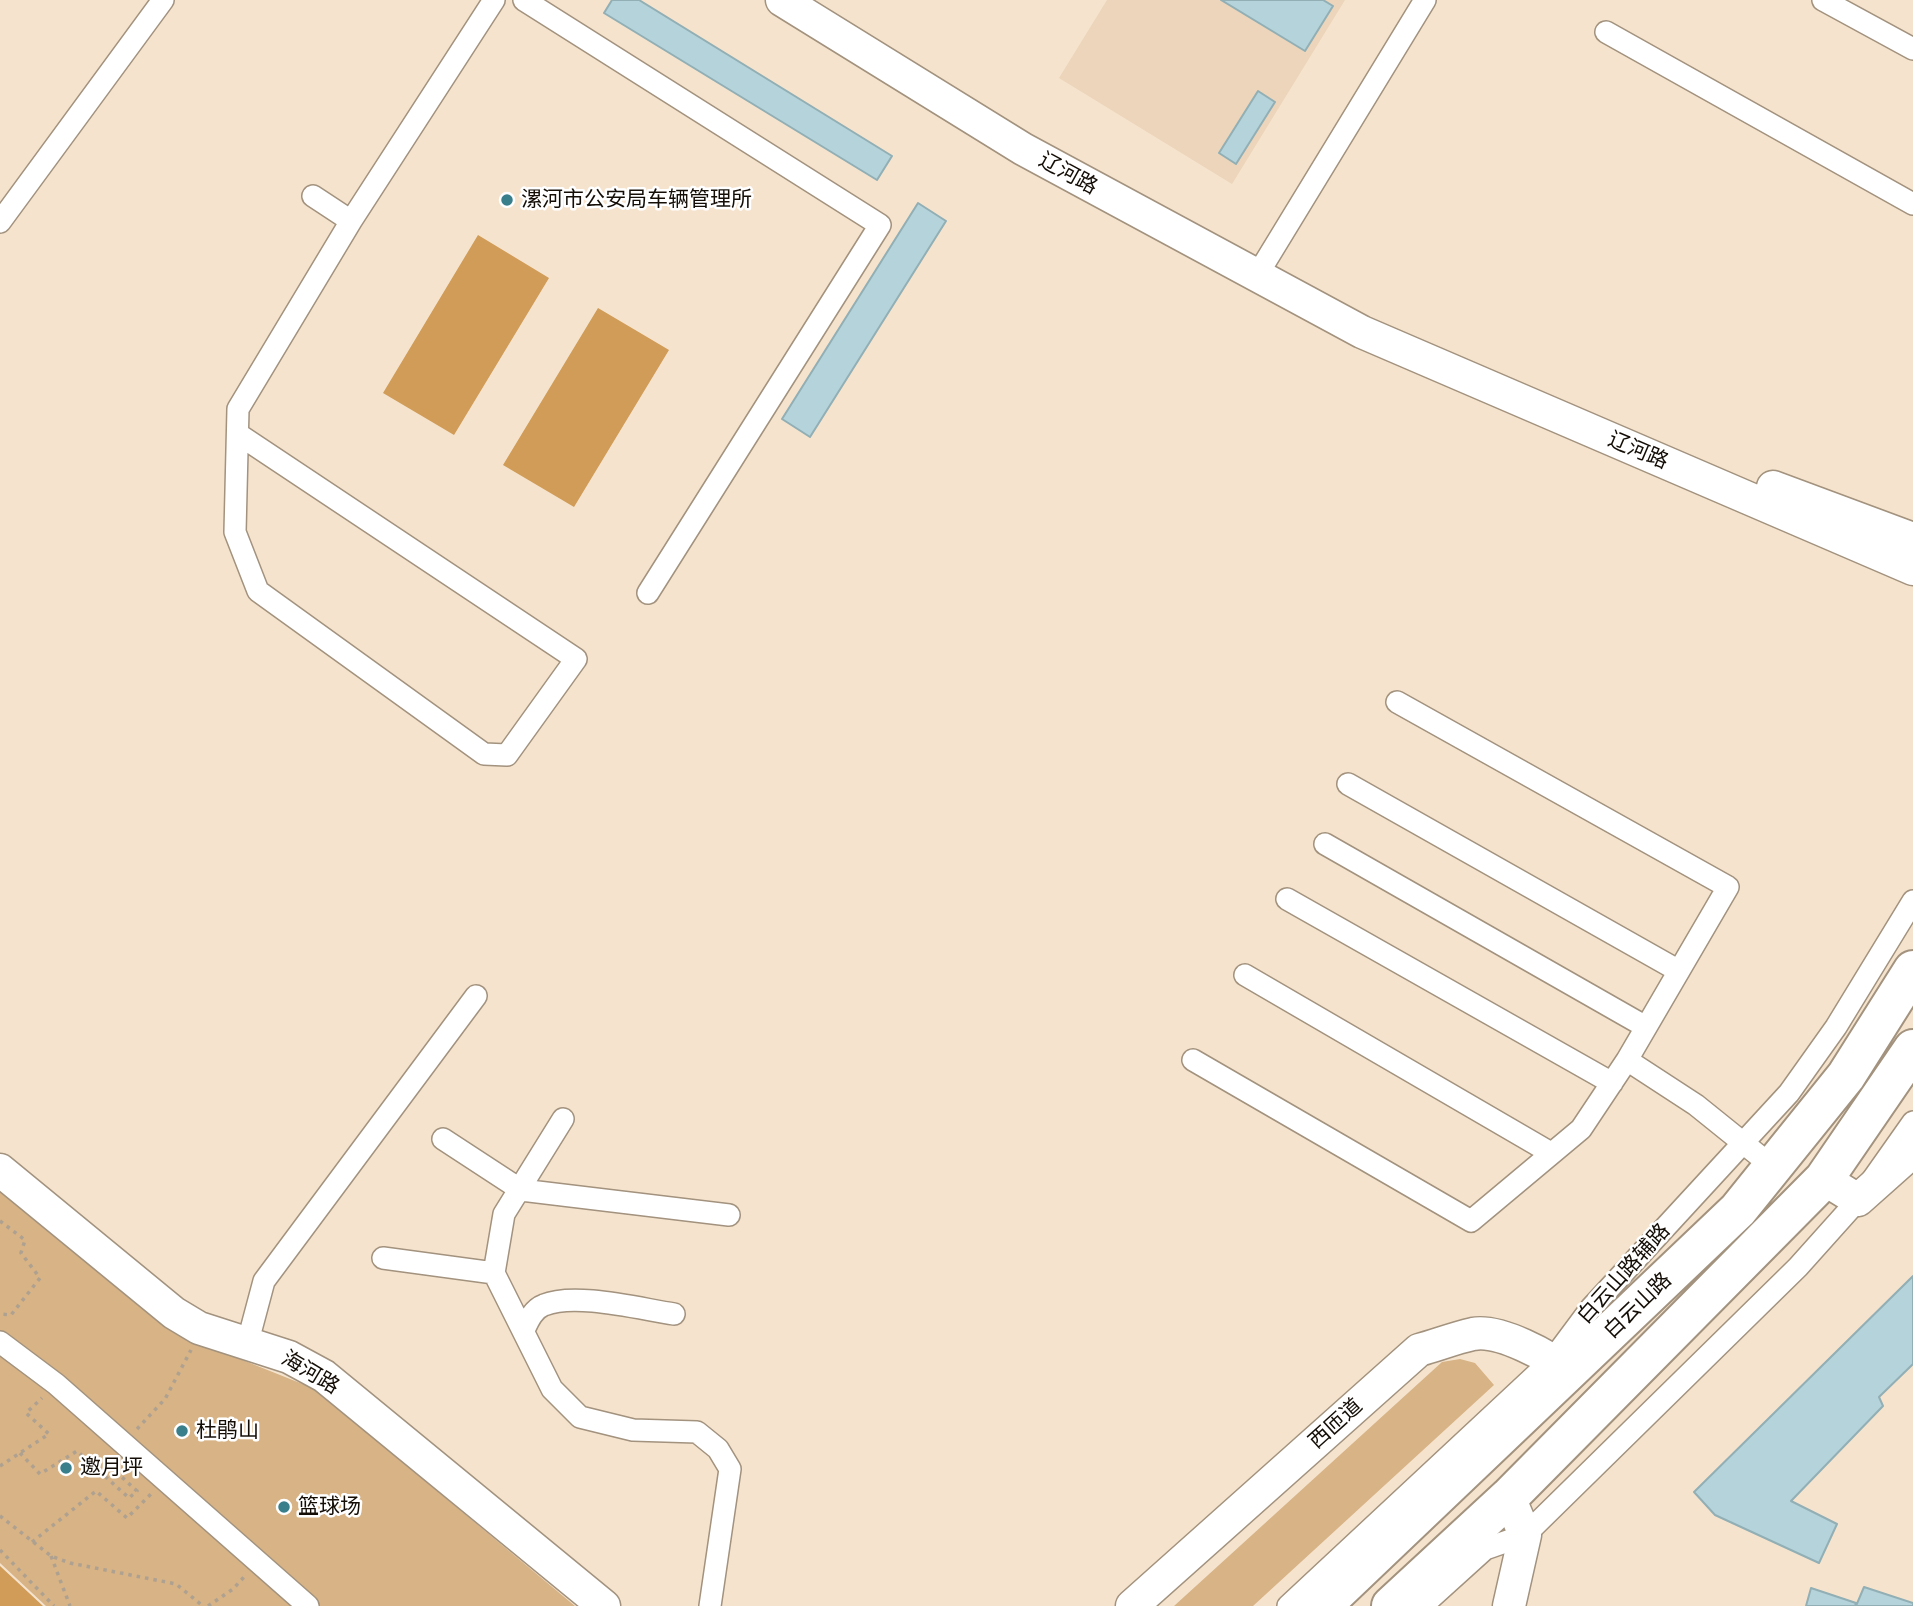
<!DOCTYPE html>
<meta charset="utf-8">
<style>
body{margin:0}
canvas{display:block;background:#f5e3cd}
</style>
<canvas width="1913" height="1606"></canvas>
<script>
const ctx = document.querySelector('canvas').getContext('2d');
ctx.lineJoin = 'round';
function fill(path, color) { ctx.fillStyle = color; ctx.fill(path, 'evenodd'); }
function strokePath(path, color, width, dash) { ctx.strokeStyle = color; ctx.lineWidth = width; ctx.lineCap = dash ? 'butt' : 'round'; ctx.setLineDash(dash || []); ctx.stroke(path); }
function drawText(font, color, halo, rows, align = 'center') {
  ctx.font = font + ' Karla,"Noto Sans SC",sans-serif'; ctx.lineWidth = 5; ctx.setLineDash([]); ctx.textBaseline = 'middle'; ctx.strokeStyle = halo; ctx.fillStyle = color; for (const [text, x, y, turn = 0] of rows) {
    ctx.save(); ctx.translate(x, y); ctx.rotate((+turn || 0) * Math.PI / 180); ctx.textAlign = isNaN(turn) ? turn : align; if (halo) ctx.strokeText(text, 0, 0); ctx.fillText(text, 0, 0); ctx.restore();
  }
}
fill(new Path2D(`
 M1107,0H1345L1232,184L1059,78Z`), '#ecd5ba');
fill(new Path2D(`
 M0,1188L180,1335L315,1389L575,1606H46L0,1563Z
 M1460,1359L1475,1363L1494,1385L1253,1606H1174L1442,1362Z`), '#d7b386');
fill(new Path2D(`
 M478,235L549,278L454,435L383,393Z
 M598,308L669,350L574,507L503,465Z
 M0,1566L43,1606H0Z`), '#d09c57');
const building = new Path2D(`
 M612,0H639L892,156L877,180L604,13Z
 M1221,0H1323L1333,6L1305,51Z
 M1258,91L1275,102L1236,164L1219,153Z
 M918,203L946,221L810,437L782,419Z
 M1913,1276V1364L1879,1397L1883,1406L1791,1501L1837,1524L1819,1563L1715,1515L1694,1492Z
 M1864,1587L1913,1603V1606H1856Z
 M1811,1588L1856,1603L1855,1606H1806Z`);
fill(building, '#b4d3da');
strokePath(building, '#91afb5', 2);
const street = new Path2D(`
 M524,0L880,225L648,593
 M1823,0L1913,49
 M1606,32L1913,204
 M313,196L351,221
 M0,222L163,0
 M1256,277L1425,0
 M238,434L576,659L507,755L484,754L258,591L235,532L238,409L351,221L494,0
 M1348,784L1679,971
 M1325,844L1646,1027
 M1287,899L1612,1083
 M1245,975L1551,1153
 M1193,1060L1471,1221L1581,1129L1627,1060L1728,887L1397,702
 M1627,1060L1696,1105L1773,1167
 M563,1119L504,1214L494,1273L552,1389L580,1417L633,1430L697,1432L718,1449L730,1469L710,1606
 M443,1139L521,1190L729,1215
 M383,1258L494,1273
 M524,1330C528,1321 533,1309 544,1305C575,1292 640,1309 674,1314
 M248,1341L264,1281L476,996
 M0,1342L56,1384L308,1606
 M1288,1606L1553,1359L1591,1308L1789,1093L1836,1027L1913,901
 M1422,1606L1485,1549L1525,1535L1798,1267L1858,1200L1913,1122`);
const secondary = new Path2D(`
 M782,0L1023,149L1362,332L1913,569
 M1773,487L1913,539
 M0,1170L174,1313L199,1328L289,1357L324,1376L604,1606
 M1824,1179L1858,1200L1913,1151
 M1509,1497L1525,1535L1509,1606
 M1132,1606L1419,1350C1437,1345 1455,1338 1473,1334C1499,1329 1550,1356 1569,1373`);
const highway = new Path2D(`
 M1322,1606L1738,1210L1846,1076L1913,970
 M1391,1606L1509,1497L1824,1179L1913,1049`);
strokePath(street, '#a2927e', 24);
strokePath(secondary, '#a2927e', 35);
strokePath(highway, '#a2927e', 42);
strokePath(new Path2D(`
 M0,1221L25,1240L21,1253L40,1278L11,1315L0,1314
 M137,1429L165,1399L191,1350
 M20,1453L40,1474L77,1451L129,1498L137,1491L103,1460L108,1456
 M0,1466L49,1434L26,1413L42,1398
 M0,1516L51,1556L70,1563L176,1584L203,1606
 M32,1542L96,1491L127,1518L153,1492
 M0,1550L54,1606
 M51,1556L70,1606
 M208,1606L233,1589L244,1577`), '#afa190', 3.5, [3.5, 5]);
strokePath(street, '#fff', 21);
strokePath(secondary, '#fff', 32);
strokePath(highway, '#fff', 38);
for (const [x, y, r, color] of [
 [507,200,7,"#387e8b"],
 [182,1431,7,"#387e8b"],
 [66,1468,7,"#387e8b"],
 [284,1507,7,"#387e8b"]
]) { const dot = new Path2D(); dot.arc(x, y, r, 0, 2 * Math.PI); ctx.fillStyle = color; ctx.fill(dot); strokePath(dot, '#fff', 2.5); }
drawText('21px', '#130d06', '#fff', [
 ["辽河路",1068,174,29],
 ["辽河路",1638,451,23],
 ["白云山路辅路",1624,1274,-48],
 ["白云山路",1638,1306,-44],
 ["海河路",310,1373,31],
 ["西匝道",1336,1424,-42]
]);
drawText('21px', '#130d06', '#fff', [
 ["漯河市公安局车辆管理所",521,200],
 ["杜鹃山",196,1431],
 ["邀月坪",80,1468],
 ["篮球场",298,1507]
], 'left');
</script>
